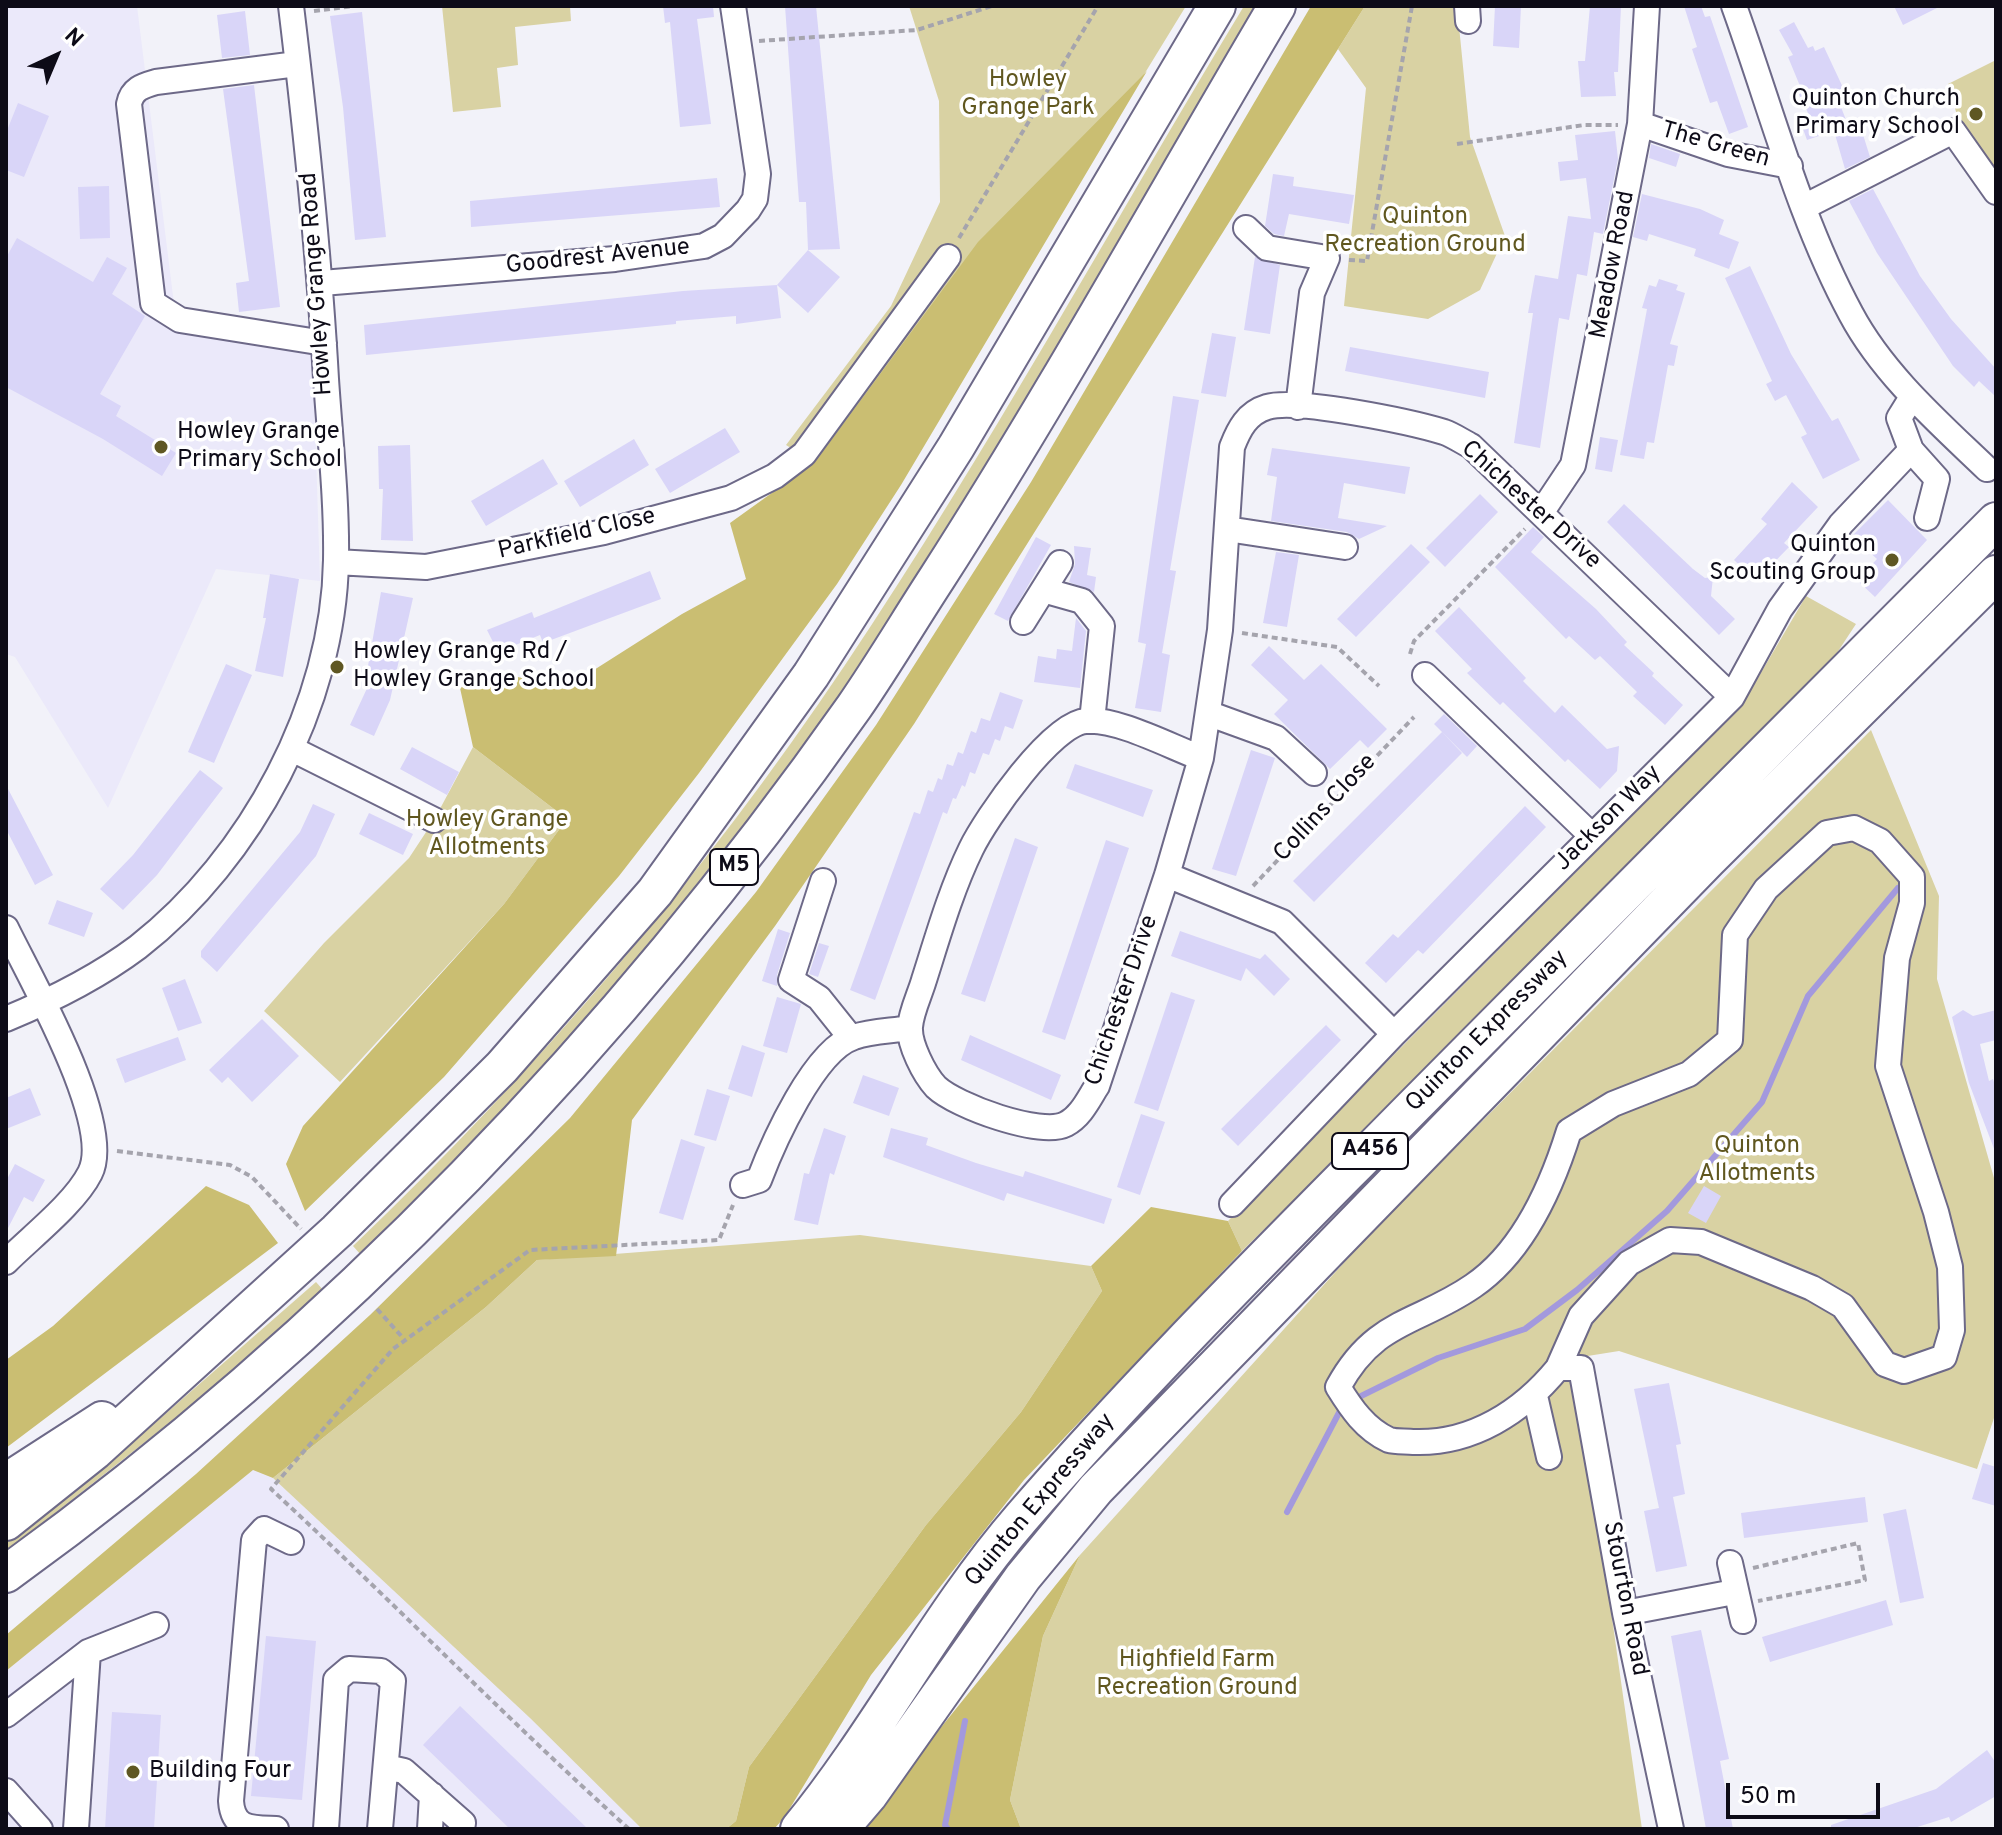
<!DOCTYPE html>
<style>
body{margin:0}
#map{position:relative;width:2002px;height:1835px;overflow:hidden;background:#f2f2f9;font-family:Overpass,sans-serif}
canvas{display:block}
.frame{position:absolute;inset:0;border:8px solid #0d0b17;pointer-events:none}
.north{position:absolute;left:16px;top:16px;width:80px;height:80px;-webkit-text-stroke:6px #fff;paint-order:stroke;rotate:44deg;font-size:22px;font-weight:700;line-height:32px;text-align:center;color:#0d0b17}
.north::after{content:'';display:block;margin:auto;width:28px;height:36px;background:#0d0b17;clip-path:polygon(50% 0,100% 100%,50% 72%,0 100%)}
.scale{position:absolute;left:1726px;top:1783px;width:154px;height:36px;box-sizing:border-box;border:4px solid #0d0b17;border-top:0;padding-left:10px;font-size:24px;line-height:28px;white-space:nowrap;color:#0d0b17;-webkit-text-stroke:6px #fff;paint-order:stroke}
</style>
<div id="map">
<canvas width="2002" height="1835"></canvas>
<div class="frame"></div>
<div class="north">N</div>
<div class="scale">50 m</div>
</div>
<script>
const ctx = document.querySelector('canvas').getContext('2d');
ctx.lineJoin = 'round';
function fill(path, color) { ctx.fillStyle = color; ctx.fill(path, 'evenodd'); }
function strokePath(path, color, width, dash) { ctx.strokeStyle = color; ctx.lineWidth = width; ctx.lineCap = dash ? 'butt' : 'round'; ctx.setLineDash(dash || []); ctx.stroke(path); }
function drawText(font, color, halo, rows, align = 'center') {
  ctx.font = font + ' Overpass,sans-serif'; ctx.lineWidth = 7; ctx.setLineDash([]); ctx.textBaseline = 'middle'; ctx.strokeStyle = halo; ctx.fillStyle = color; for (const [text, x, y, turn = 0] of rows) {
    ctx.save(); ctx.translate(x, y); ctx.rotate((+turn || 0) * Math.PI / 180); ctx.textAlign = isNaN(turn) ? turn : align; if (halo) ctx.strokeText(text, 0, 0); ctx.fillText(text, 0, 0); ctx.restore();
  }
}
fill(new Path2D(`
 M7,6H137L175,312L242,323L312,325L320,581L216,569L108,808L15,657L6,654Z
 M253,1470L273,1478L530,1718L642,1829H6V1671Z`), '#ebe9fa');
fill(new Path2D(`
 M442,6H570L571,21L515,27L518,65L497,68L501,107L453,112Z
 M909,6H1186L1061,210L836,476L786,445L891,306L940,202L939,101Z
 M1244,6H1257C1123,229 998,460 852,676C710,887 543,1077 361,1255L353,1246C536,1071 704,876 845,665C988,452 1111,226 1244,6Z
 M1365,6H1457L1470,137L1505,236L1480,290L1428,319L1344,306L1366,88L1338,49Z
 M1996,60V180L1965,143L1948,84Z
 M1806,596L1856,624L1812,691L1242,1251L1228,1221L1645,803L1752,688Z
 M1871,730L1939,896L1937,979L1996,1185V1412L1977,1469L1619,1351L1575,1358L1642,1829H1021L1010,1800L1043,1636L1080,1555L1368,1236Z
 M473,747L567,819L504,904L340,1082L264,1011L324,943L409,858L434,820Z
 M860,1235L1091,1266L1102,1291L1021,1412L926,1525L749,1767L736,1821L726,1829H642L530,1718L273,1478L486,1307L537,1260Z
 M316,1282L324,1291L221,1382L6,1552V1540L148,1429Z`), '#d9d2a3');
fill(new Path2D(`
 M1311,6H1365L914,724L775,926L632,1120L616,1256L537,1260L486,1307L273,1478L253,1470L6,1671V1635L196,1474L370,1315L570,1118L756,892L876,725L1031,482Z
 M1147,71L901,485L837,584L699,773L619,876L444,1077L305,1211L286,1164L303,1126L504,904L567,819L473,747L460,688L495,671L564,689L682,614L746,579L730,523L815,462L978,242Z
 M206,1186L249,1205L278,1243L6,1448V1360L53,1326Z
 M1151,1207L1228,1221L1242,1251L1024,1480L871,1675L784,1818L774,1829H726L736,1821L749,1767L926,1525L1021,1412L1102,1291L1091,1266Z
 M1080,1555L1043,1636L1010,1800L1021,1829H859Z`), '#cabe72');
strokePath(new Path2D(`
 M1353,1400L1438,1358L1525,1329L1577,1290L1667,1211L1762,1102L1808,996L1898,888
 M1287,1512L1342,1407
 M948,1829L945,1825L965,1721`), '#a399dd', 6);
fill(new Path2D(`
 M663,6H713L714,17L697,19L711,124L680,127L670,22L665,23Z
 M785,6H816L840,249L808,250L806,202H799Z
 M1495,6H1521L1519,48L1493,46Z
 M1590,6H1621L1618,72H1614L1616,96L1581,97L1578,61H1585Z
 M1684,6H1701L1705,17L1710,16L1748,127L1729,134L1717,101L1710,103L1692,49L1697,47Z
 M1894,6H1941L1903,25Z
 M245,11L250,55L222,58L217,15Z
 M362,12L386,237L355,240L343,107L330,16Z
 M1794,22L1808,48L1813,46L1815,51L1824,47L1846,94L1838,99L1849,128L1860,125L1870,157L1845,169L1834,131L1807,140L1799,118L1809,115L1796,88L1800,86L1788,57L1793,55L1779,30Z
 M254,85L280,307L239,312L236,283L249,281L223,89Z
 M18,103L49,116L24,177L6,170V133Z
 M1615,131L1618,159L1603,234L1594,232L1587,276L1577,274L1569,320L1559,318L1540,448L1514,443L1533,313H1528L1535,275L1558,279L1568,216L1591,219L1586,178L1560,181L1558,162L1578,160L1575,135Z
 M1651,144L1680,154L1676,167L1649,158Z
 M1273,174L1294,177L1293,186L1354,195L1349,224L1289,214L1284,236L1274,234L1265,226Z
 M717,178L720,207L471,227L470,201Z
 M109,186L110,238L80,239L78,187Z
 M1873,189L1920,276L1951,319L1996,369V397L1979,381L1974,387L1953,366L1877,253L1849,201Z
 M1642,194L1700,209L1724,220L1719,234L1739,242L1729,269L1694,256L1696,249L1649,234L1647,241L1633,237Z
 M17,238L93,282L107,257L127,268L112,294L145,316L100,394L121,406L116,416L176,453L162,476L103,439L6,387V258Z
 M808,250L840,277L808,313L777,285Z
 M1255,257L1280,265L1270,334L1244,330Z
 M1750,266L1791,354L1832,421L1838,418L1860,460L1823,479L1801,437L1807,434L1786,395L1775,401L1766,384L1772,381L1725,278Z
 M1659,279L1678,285L1676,290L1685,293L1670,344L1678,346L1674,366L1668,365L1654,443L1647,442L1644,459L1620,455L1647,309L1642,308L1649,285L1656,287Z
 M777,285L781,318L736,324V316L676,321V324L366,355L364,325L683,291Z
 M1212,333L1236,337L1226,397L1201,393Z
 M1350,347L1489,372L1485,398L1345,371Z
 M1173,396L1199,400L1170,570L1176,571L1162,653L1170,655L1161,712L1135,708L1146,644L1138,642Z
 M725,428L740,452L670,493L655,469Z
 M1600,437L1618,440L1612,472L1595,469Z
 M634,439L649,465L580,507L564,481Z
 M410,445L413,541L381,540L383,489H379L378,446Z
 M1272,448L1410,467L1405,494L1344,483L1338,518L1387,526L1359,539L1347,532L1271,521L1277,477L1267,475Z
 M543,459L558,484L486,526L471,501Z
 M1792,482L1818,507L1784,543L1789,547L1756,581L1734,560L1767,524L1761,519Z
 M1480,494L1498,512L1445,567L1426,548Z
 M1888,500L1927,540L1875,597L1857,580L1877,559L1852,536Z
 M1624,504L1693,569L1705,578L1713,577L1711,596L1735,619L1719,635L1607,522Z
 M1533,527L1544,537L1531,552L1596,609L1627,642L1624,645L1654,673L1652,676L1683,705L1665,725L1633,696L1637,692L1600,656L1595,660L1569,636L1566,639L1495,567Z
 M1036,537L1051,545L1008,621L994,614Z
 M1411,544L1430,562L1356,637L1337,619Z
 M1074,546L1091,548L1087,575L1096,577L1094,592L1069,582L1075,564Z
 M1276,552L1299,555L1287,627L1263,623Z
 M650,571L661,599L543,643L540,635L498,652L487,630L532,612L534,618Z
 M270,574L299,579L283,677L255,671L266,618H263Z
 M381,592L413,598L390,700L374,736L350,725L369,684L365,683Z
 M1459,607L1526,678L1523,681L1555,713L1562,705L1607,749L1619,746L1617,771L1600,789L1568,759L1565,762L1503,702L1500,705L1467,673L1472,669L1435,631Z
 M1076,618L1086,631L1080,688L1034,682L1038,656L1056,659L1057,649L1072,651Z
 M1269,646L1304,680L1321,664L1387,729L1368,748L1360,740L1330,769L1274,714L1288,700L1251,665Z
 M226,664L252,675L214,763L188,752Z
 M1000,692L1023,700L1013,729L1005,726L1000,741L995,739L989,755L983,753L975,774L970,772L965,787L962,785L956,799L953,798L947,814L943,812L875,1000L850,990L914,812L920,814L928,790L933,792L938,778L942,780L947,764L953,766L958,752L963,754L971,731L976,733L981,718L990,721Z
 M1444,714L1477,746L1467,757L1434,724Z
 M1442,732L1462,753L1314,902L1293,881Z
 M412,747L459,772L447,795L400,769Z
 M1251,750L1275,758L1236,876L1212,869Z
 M1075,764L1153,790L1143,817L1066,788Z
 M200,770L223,788L157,875L123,910L100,889L133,855Z
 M6,785L53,875L35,885L6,829Z
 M313,804L335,814L316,856L217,972L201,957V951L300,832Z
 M1525,806L1546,827L1423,954L1418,950L1386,983L1365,963L1393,934L1398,938Z
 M369,813L413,834L403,855L359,834Z
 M1015,838L1038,847L985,1002L961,994Z
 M1106,840L1129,848L1065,1040L1042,1032Z
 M57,900L93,913L84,937L48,924Z
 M778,929L790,933L777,975V986L762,981Z
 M1180,931L1260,959L1265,954L1290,979L1274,996L1246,968L1241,981L1171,956Z
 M819,943L829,946L818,977L809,974Z
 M185,979L202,1023L178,1031L162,988Z
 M1171,992L1195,1000L1158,1111L1134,1103Z
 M777,997L801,1004L787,1053L763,1046Z
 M1963,1010L1973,1016L1996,1010V1040L1980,1044L1989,1081L1993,1079L1996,1088V1154L1969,1083L1952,1017Z
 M262,1019L299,1056L252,1102L228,1077L222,1083L209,1070Z
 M1326,1025L1341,1040L1238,1146L1221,1129Z
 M970,1035L1061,1075L1051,1100L961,1060Z
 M178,1037L186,1060L125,1083L116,1059Z
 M742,1045L765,1053L752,1097L728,1089Z
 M863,1075L899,1088L889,1116L853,1103Z
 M30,1088L41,1115L6,1129V1098Z
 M707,1089L730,1096L716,1141L694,1135Z
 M1141,1114L1165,1122L1140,1195L1117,1187Z
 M824,1128L846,1136L834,1175L830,1173L818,1225L794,1220L804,1173L809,1174Z
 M891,1128L928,1138L926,1145L976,1163L1023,1177L1025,1171L1112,1199L1104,1224L1007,1193L1004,1201L883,1157Z
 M681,1139L705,1147L683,1220L659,1213Z
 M15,1164L45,1180L33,1202L24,1197L6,1232V1181Z
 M1704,1186L1721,1196L1706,1223L1688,1213Z
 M1669,1383L1681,1444L1676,1445L1685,1494L1673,1497L1687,1566L1656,1572L1644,1511L1659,1508L1634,1389Z
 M1983,1463L1996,1467V1506L1972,1499Z
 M1865,1497L1868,1522L1744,1538L1741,1513Z
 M1906,1509L1924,1598L1900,1603L1883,1514Z
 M1886,1600L1893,1625L1770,1662L1762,1637Z
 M1701,1630L1729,1759L1720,1761L1733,1829H1706L1671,1636Z
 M266,1636L316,1641L302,1800L251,1796Z
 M460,1706L588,1829H510L423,1745Z
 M112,1712L161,1715L154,1829H105Z
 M1987,1750L1996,1763V1796L1951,1822L1949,1817L1911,1829H1831V1825L1936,1789Z`), '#d9d5f8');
const minor = new Path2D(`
 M1467,6L1468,21
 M1734,6C1771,108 1799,218 1851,314C1883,374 1938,422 1987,469
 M297,64L156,82C142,86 132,89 129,104L153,303L180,320L324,343
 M1640,124L1728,154L1790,166
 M1804,207L1953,131L1996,192
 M1246,228L1267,248L1327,258L1312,293L1298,407
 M322,283L615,259L704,246L723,236L748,210L755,199L758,174L733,6
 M1911,450L1937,479L1927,518
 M1541,513L1573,465L1640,124L1647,6
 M1227,529L1345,547
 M336,562L426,567L604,532L731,498L775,476L804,454L948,257
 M1043,590L1082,601L1102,626L1092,721
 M1023,622L1060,563
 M1425,675L1592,836
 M1210,714L1276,738L1314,773
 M292,749L434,820
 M1201,758C1171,747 1117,718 1086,721C1052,723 986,818 971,849C951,890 938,936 924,980C920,994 911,1012 910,1027C909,1044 924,1074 936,1087C956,1106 1041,1137 1066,1124C1081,1116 1088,1100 1097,1086L1167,875L1201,758L1220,630L1232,447C1239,429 1247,413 1267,407C1297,398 1411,422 1444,432C1453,435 1463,442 1471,446L1732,697
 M1167,875L1282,922L1394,1034
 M823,881L791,980L819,998L851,1038
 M6,928C29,976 115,1124 90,1173C75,1203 31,1237 6,1262
 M6,1019C52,1000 98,977 138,947C251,859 334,704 336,560C337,500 330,439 326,379C319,254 306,130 291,6
 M743,1185L759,1180C773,1143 814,1050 854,1037C871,1031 892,1031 909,1028
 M1232,1204L1394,1034L1732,697L1780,609L1841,524L1911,450L1899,418L1912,397
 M1558,1368L1581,1316L1629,1263L1670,1240L1701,1242L1812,1288L1843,1306L1885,1364L1904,1371L1944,1357L1952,1330L1950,1267L1936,1212L1888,1066L1897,958L1912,903V877L1880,841L1854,828L1827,833L1766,889L1735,935L1730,1040L1689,1074L1613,1104L1569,1131C1552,1186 1523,1252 1473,1286C1418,1324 1375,1319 1338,1387C1351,1408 1365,1429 1389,1440C1396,1442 1406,1441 1414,1442C1472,1444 1522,1412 1558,1368H1581L1625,1613L1671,1829
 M1535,1396L1549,1457
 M1730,1563L1743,1621
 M1625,1613L1734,1592
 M6,1715L88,1652L156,1625
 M386,1767L404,1771L463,1823L462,1829
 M6,1791L40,1829
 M76,1829L88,1652
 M276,1829C252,1828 233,1830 231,1801L254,1540L264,1529L291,1542
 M326,1829L336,1680L349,1669L381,1671L393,1681L380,1829
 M430,1829L432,1795`);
const highway = new Path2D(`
 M6,1482L102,1420
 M6,1522L95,1451L337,1231L502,1067L655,892L811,675L956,447L1217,6
 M6,1574C334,1337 621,1038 854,707C883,665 909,621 937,578C1057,391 1164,197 1277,6
 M799,1829C880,1730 938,1614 1022,1517C1145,1375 1279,1243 1410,1110C1605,913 1800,717 1996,521
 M840,1829L869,1795L1023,1577L1096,1489L1708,860L1996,574`);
strokePath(minor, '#6d6988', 28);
strokePath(highway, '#6d6988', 40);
strokePath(new Path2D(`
 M314,11L353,6
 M759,41L917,30L992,6
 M1457,144L1584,125H1618
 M959,238L1098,6
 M1349,260L1367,261L1412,6
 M1242,633L1337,647L1379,686
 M1410,654L1414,641L1525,529
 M1253,886L1414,717
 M117,1151L230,1165L252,1177L301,1229
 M377,1309L404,1339
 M1753,1568L1858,1543L1865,1580L1758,1601
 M629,1829C507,1719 392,1601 271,1489L393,1349L530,1250L719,1240L733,1205`), '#a5a4ad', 4, [6, 4]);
strokePath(minor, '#fff', 24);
strokePath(highway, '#fff', 36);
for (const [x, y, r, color] of [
 [1976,114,8,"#5f5723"],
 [161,447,8,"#5f5723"],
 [1892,560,8,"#5f5723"],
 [337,667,8,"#5f5723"],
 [133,1772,8,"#5f5723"]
]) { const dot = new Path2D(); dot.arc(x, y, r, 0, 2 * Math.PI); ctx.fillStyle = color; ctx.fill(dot); strokePath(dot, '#fff', 3); }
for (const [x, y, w] of [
 [734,867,48],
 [1370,1151,76]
]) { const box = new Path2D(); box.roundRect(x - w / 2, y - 18, w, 36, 6); ctx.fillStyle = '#fff'; ctx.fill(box); strokePath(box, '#0d0b17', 2); }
drawText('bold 22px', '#0d0b17', null, [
 ["M5",734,867],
 ["A456",1370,1151]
]);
drawText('24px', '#60571f', '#fff', [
 ["Howley",1028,81],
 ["Grange Park",1028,109],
 ["Quinton",1425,218],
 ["Recreation Ground",1425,246],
 ["Howley Grange",487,821],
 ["Allotments",487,849],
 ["Quinton",1757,1147],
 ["Allotments",1757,1175],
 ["Highfield Farm",1197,1661],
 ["Recreation Ground",1197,1689]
]);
drawText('24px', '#0d0b17', '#fff', [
 ["Quinton Church",1960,100,"right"],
 ["Primary School",1960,128,"right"],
 ["Howley Grange",177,433],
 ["Primary School",177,461],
 ["Quinton",1876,546,"right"],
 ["Scouting Group",1876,574,"right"],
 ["Howley Grange Rd /",353,653],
 ["Howley Grange School",353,681],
 ["Building Four",149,1772]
], 'left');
drawText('24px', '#0d0b17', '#fff', [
 ["The Green",1715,146,16],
 ["Goodrest Avenue",598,258,-6],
 ["Meadow Road",1614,265,-79],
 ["Howley Grange Road",318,284,-94],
 ["Chichester Drive",1530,506,42],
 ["Parkfield Close",577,535,-13],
 ["Collins Close",1326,809,-47],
 ["Jackson Way",1609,819,-45],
 ["Chichester Drive",1123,1001,-71],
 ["Quinton Expressway",1488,1032,-45],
 ["Quinton Expressway",1041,1501,-50],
 ["Stourton Road",1624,1599,79]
]);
</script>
